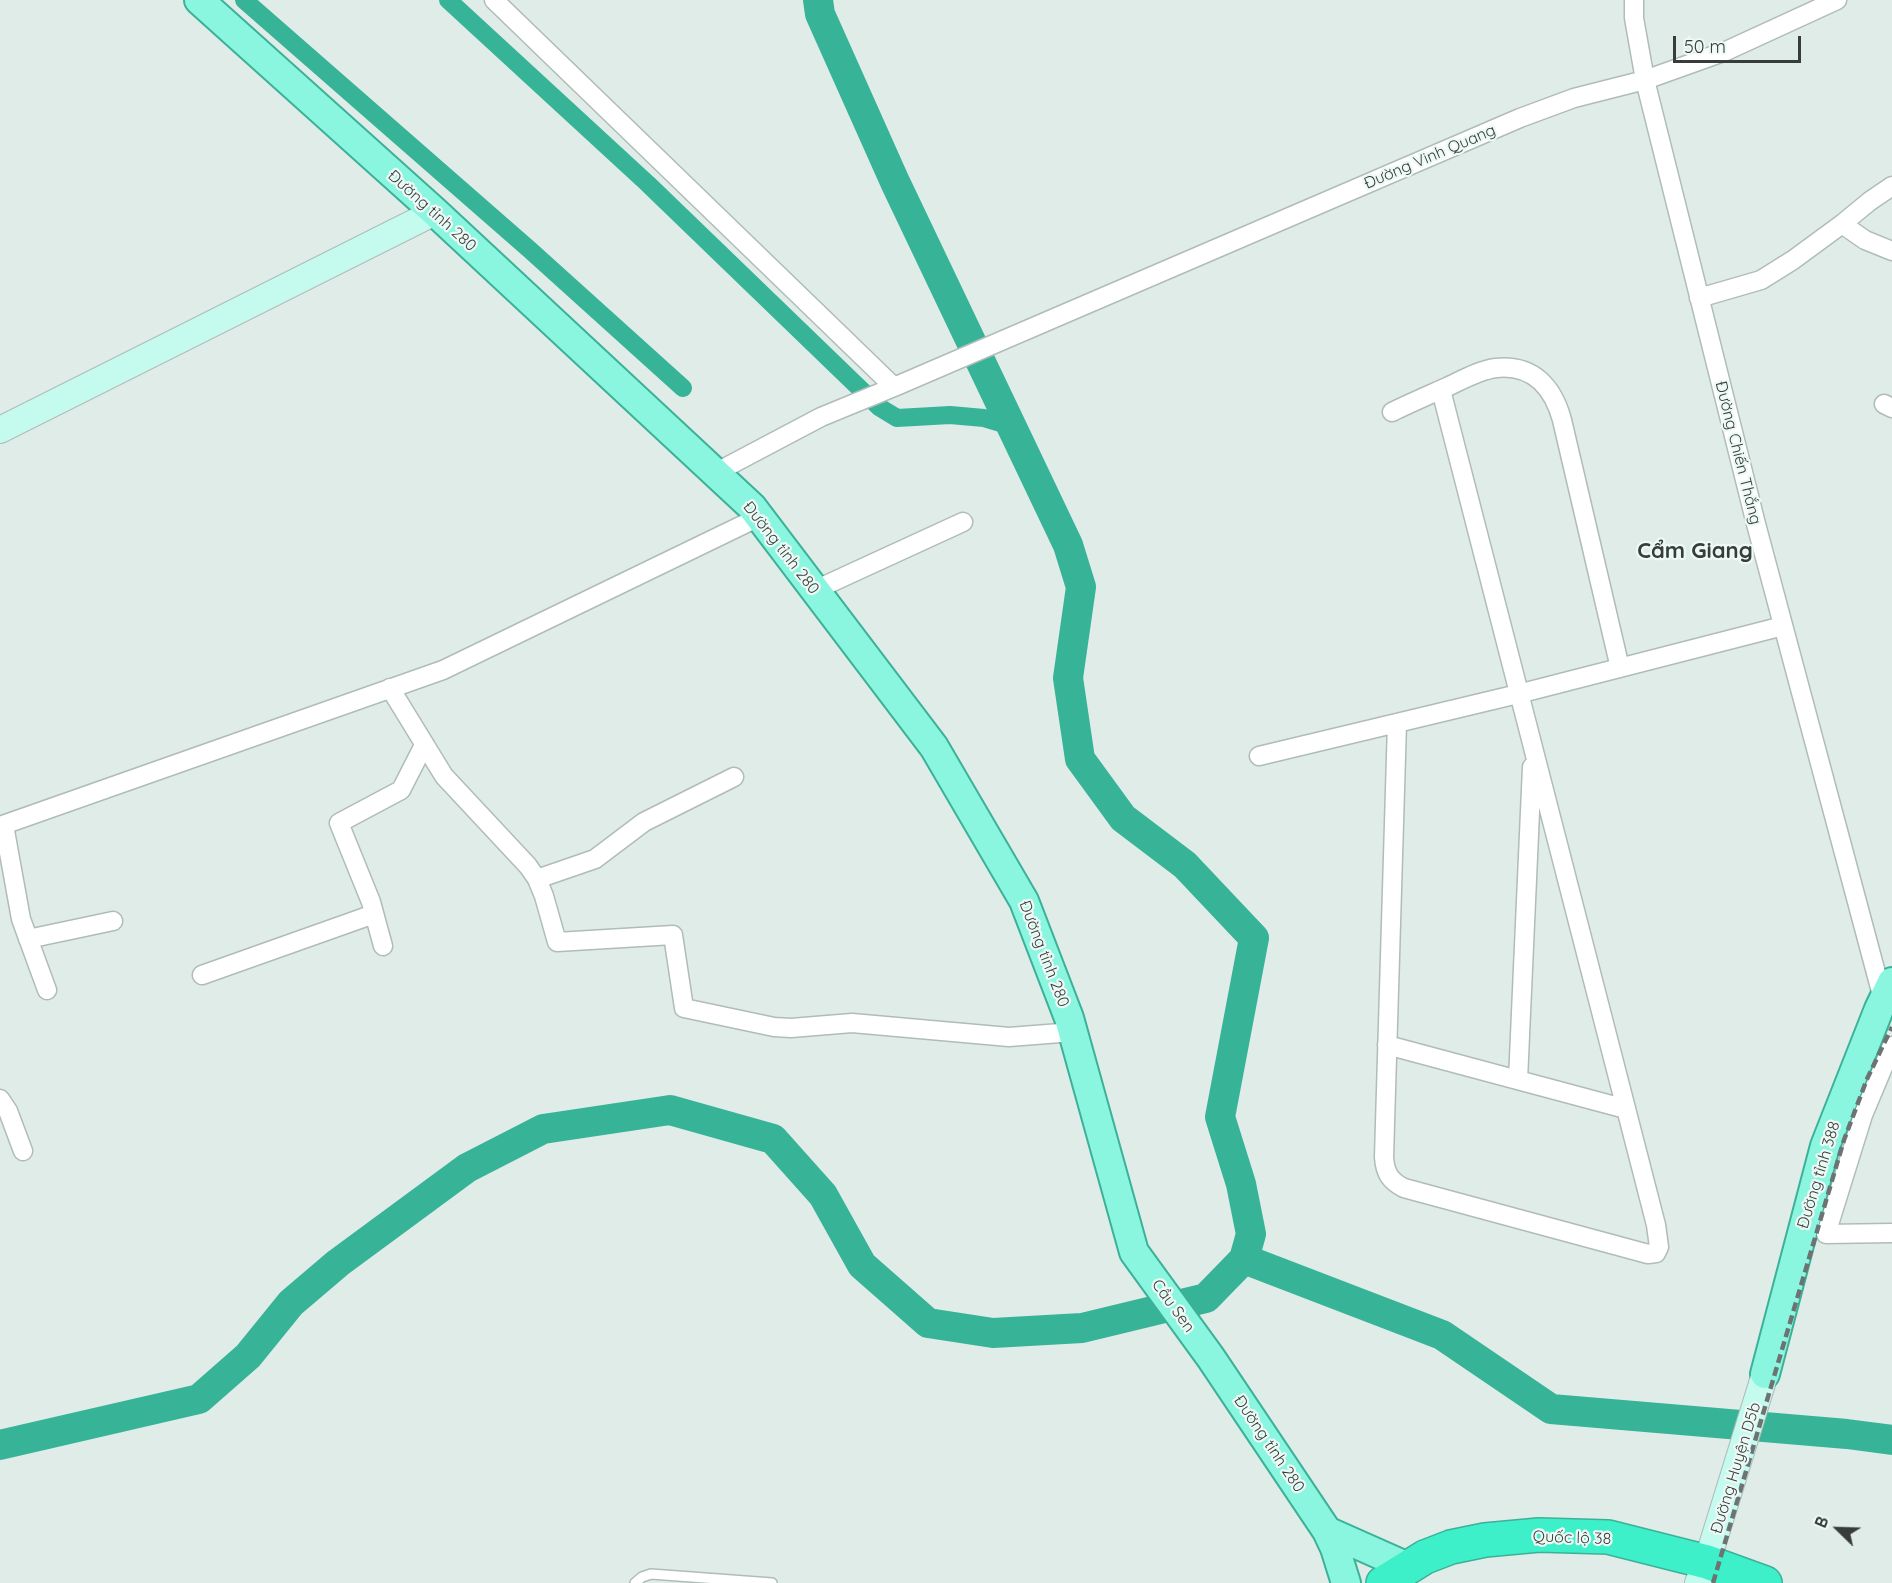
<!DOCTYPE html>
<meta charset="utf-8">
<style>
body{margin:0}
#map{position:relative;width:1892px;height:1583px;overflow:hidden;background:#e0ece8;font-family:Quicksand,sans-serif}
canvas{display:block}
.north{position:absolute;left:1808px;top:1499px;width:60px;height:60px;-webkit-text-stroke:4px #edf9f5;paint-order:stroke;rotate:293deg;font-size:16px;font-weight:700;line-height:24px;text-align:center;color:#383d3c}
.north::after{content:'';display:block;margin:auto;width:21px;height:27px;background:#383d3c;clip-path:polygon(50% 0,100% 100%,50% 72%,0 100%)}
.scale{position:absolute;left:1673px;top:36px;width:128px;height:27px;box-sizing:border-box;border:3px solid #383d3c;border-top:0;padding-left:8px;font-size:18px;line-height:21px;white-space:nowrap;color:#383d3c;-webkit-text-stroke:4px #edf9f5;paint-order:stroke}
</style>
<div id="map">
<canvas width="1892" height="1583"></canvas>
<div class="north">B</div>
<div class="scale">50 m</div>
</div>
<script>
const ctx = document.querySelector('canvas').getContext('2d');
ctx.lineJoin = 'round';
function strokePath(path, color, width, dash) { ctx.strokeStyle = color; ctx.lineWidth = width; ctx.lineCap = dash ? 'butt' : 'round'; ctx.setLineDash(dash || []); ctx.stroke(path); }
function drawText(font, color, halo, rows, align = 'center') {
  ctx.font = font + ' Quicksand,sans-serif'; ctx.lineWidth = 4.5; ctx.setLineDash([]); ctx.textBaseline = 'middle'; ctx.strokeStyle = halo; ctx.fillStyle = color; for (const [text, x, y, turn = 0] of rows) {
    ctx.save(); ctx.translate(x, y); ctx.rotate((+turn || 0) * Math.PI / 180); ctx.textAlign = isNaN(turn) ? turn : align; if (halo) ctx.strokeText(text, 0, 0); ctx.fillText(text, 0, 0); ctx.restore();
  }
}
strokePath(new Path2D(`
 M244,0L530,250L683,388
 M448,0L648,184L879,407L897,418L950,415L984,418L1011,426`), '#37b397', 18);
strokePath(new Path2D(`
 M1244,1259L1442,1335L1551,1409L1847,1434L1892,1440
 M0,1445L199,1399L248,1356L291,1303L338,1263L467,1168L543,1129L670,1110L773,1139L823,1195L862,1265L928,1323L993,1333L1082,1328L1206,1298L1244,1259L1251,1234L1241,1184L1220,1117L1254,938L1185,865L1123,818L1080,759L1068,678L1081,587L1068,545L895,182L820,14L818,0`), '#37b397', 30);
const lane = new Path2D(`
 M635,1583L642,1577L651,1574L772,1583`);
const street = new Path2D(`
 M494,0L894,387L821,417L715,473
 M1634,0V18L1645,80L1756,524L1883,999
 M1842,224L1865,240L1892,251
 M1699,298L1761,280L1793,260L1842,224L1870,201L1892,186
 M894,387L1520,118L1574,98L1645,80L1726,51L1837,0
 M1884,404L1892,408
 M1392,412C1410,403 1429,395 1447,387C1462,380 1479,370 1496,368C1533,364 1553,387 1562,420L1620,668
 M815,590L963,522
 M390,688L444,776L528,866L537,879L544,896L557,942L673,935L684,1008L774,1027L791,1028L852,1023L1009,1037L1073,1032
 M1397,723L1384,1157C1385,1173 1390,1181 1404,1188L1648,1254L1656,1253L1659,1247L1656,1225L1441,390
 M1259,756L1518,694L1783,626
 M4,825L21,919L47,990
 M0,826L443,670L759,517
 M537,879L595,859L644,822L734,777
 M28,939L113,921
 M383,946L371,902L339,823L401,790L424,745
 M202,975L374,914
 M1387,1045L1626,1109
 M1892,1046L1863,1115L1826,1234L1892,1233
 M1518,1080L1532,767
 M0,1099L8,1111L23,1151`);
const secondary = new Path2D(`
 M0,430L435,212
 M1698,1583L1707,1562L1765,1374`);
const primary = new Path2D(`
 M199,0L435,212L752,507L934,747L1024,901L1069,1018L1134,1252L1211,1358L1327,1531L1335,1548L1346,1583
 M1765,1374L1825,1146L1879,1009L1892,982
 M1327,1531L1408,1567`);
const highway = new Path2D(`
 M1383,1583L1425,1557L1451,1547L1485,1540L1539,1535L1608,1537L1707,1562L1765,1583`);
strokePath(lane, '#b0bcb8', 12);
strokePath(street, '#b0bcb8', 21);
strokePath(secondary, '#b0bcb8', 28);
strokePath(primary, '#3bb198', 32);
strokePath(highway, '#3bb198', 36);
strokePath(lane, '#fff', 9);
strokePath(street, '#fff', 18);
strokePath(secondary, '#c5faef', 26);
strokePath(primary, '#8bf6df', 28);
strokePath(highway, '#3df0c9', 33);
strokePath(new Path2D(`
 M1713,1583L1844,1140L1867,1079L1892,1027`), '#6c7372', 4.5, [9, 4.5]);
drawText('16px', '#383d3c', '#edf9f5', [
 ["Đường Vinh Quang",1430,157,-23],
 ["Đường tỉnh 280",432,211,42],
 ["Đường Chiến Thắng",1738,453,76],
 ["Đường tỉnh 280",781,548,52],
 ["Đường tỉnh 280",1044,954,69],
 ["Đường tỉnh 388",1819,1175,-73],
 ["Cầu Sen",1173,1306,54],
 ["Đường tỉnh 280",1269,1444,56],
 ["Đường Huyện D5b",1736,1468,-73],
 ["Quốc lộ 38",1572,1538,2]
]);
drawText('bold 22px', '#383d3c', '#edf9f5', [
 ["Cẩm Giang",1695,551]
]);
</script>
